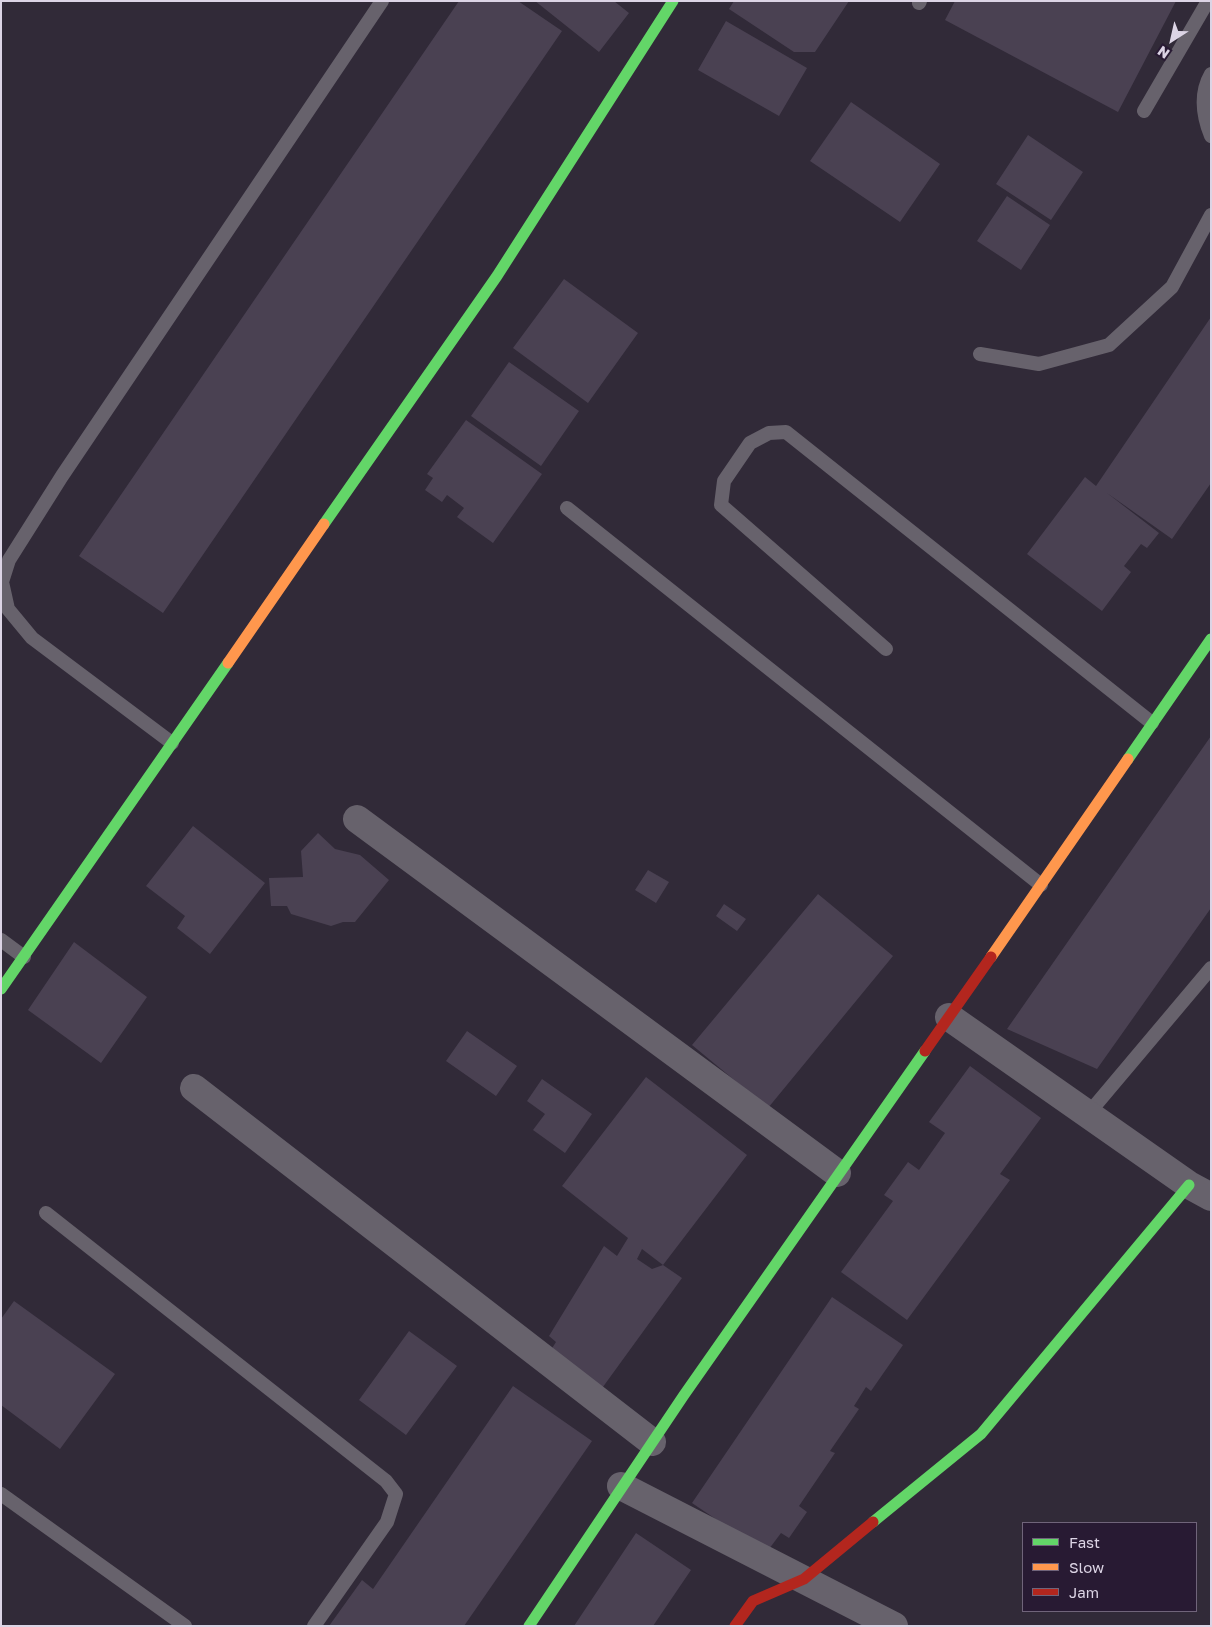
<!DOCTYPE html>
<style>
body{margin:0}
#map{position:relative;width:1212px;height:1627px;overflow:hidden;background:#312a38;font-family:"Golos Text",sans-serif}
canvas{display:block}
.frame{position:absolute;inset:0;border:2px solid #dcd4e5;pointer-events:none}
.legend{position:absolute;left:1022px;top:1522px;width:175px;height:90px;box-sizing:border-box;background:#281a33;border:1px solid #70647a;margin:0;padding:6px 9px;list-style:none;font-size:15px;color:#dcd4e5}
.legend li{display:flex;align-items:center;gap:10px;height:25px}
.legend b{width:25px;border:1px solid #70647a}
.north{position:absolute;left:1147px;top:15px;width:50px;height:50px;-webkit-text-stroke:4px #281a33;paint-order:stroke;rotate:215deg;font-size:14px;font-weight:700;line-height:20px;text-align:center;color:#dcd4e5}
.north::after{content:'';display:block;margin:auto;width:18px;height:22px;background:#dcd4e5;clip-path:polygon(50% 0,100% 100%,50% 72%,0 100%)}
</style>
<div id="map">
<canvas width="1212" height="1627"></canvas>
<div class="frame"></div>
<ul class="legend">
<li><b style="height:6px;background:#63d668"></b>Fast</li>
<li><b style="height:6px;background:#ff974d"></b>Slow</li>
<li><b style="height:6px;background:#b3261e"></b>Jam</li>
</ul>
<div class="north">N</div>
</div>
<script>
const ctx = document.querySelector('canvas').getContext('2d');
ctx.lineJoin = 'round';
function fill(path, color) { ctx.fillStyle = color; ctx.fill(path, 'evenodd'); }
function strokePath(path, color, width, dash) { ctx.strokeStyle = color; ctx.lineWidth = width; ctx.lineCap = dash ? 'butt' : 'round'; ctx.setLineDash(dash || []); ctx.stroke(path); }
fill(new Path2D(`
 M459,1H518L562,31L163,613L79,556Z
 M535,1H614L629,13L599,52Z
 M734,1H849L815,52H794L729,9Z
 M955,1H1176L1118,112L945,20Z
 M726,21L807,68L779,116L698,70Z
 M851,102L940,164L900,222L810,161Z
 M1028,135L1083,172L1051,220L996,184Z
 M1007,196L1050,225L1021,270L977,241Z
 M564,279L638,333L588,403L513,348Z
 M1211,317V483L1172,539L1107,493L1159,533L1147,548L1141,544L1124,566L1131,572L1102,611L1027,554L1085,477L1096,486Z
 M509,362L579,411L541,466L471,416Z
 M466,420L542,474L493,543L457,517L464,508L447,495L442,502L425,490L433,478L427,474Z
 M1211,736V908L1097,1069L1007,1029Z
 M193,826L265,883L210,954L177,928L185,916L146,886Z
 M318,833L335,849L360,855L389,880L355,922H343L331,926L291,914L287,906H271L269,878L303,877L301,851Z
 M648,870L669,882L656,903L635,890Z
 M818,894L893,956L768,1108L692,1045Z
 M724,904L746,919L737,931L716,916Z
 M74,942L147,997L101,1063L28,1010Z
 M467,1031L517,1066L496,1096L446,1061Z
 M970,1066L1041,1118L1000,1174L1010,1180L907,1320L841,1272L893,1201L884,1195L908,1162L919,1170L945,1133L929,1122Z
 M646,1077L747,1155L663,1265L682,1278L600,1391L549,1353L556,1342L549,1336L604,1246L617,1256L628,1238L562,1186ZM642,1249L663,1265L652,1269L637,1259Z
 M542,1079L592,1114L565,1153L533,1130L545,1114L527,1101Z
 M832,1297L903,1345L871,1391L866,1387L854,1406L859,1409L830,1451L835,1453L799,1506L807,1512L789,1538L781,1533L766,1553L692,1503Z
 M14,1301L115,1374L60,1449L1,1405V1319Z
 M409,1331L457,1366L406,1435L359,1400Z
 M513,1386L592,1441L464,1626H329L362,1580L373,1589Z
 M636,1533L691,1570L653,1626H574Z`), '#4a4152');
strokePath(new Path2D(`
 M919,3L920,1
 M1211,74C1200,93 1203,116 1211,136
 M1144,111L1208,1
 M980,354L1039,364L1109,345L1172,287L1211,215
 M567,508L1041,885
 M886,649L721,505L724,481L750,443L769,433L786,432L1152,723
 M172,743L32,638L8,609L2,582L9,560L62,476L382,1
 M1,940L24,957
 M1088,1114L1211,968
 M46,1213L386,1481L396,1494L387,1522L314,1626
 M1,1494L185,1626`), '#67626c', 14);
strokePath(new Path2D(`
 M357,819L837,1173
 M949,1017L1189,1185L1211,1197
 M194,1088L652,1442
 M621,1486L894,1626`), '#67626c', 28);
strokePath(new Path2D(`
 M324,524L497,276L673,1
 M1128,759L1211,639
 M1,989L228,663
 M873,1522L981,1434L1189,1185
 M529,1626L684,1395L925,1051`), '#63d668', 11);
strokePath(new Path2D(`
 M228,663L324,524
 M991,957L1128,759`), '#ff974d', 11);
strokePath(new Path2D(`
 M925,1051L991,957
 M735,1626L753,1601L804,1579L873,1522`), '#b3261e', 11);
</script>
